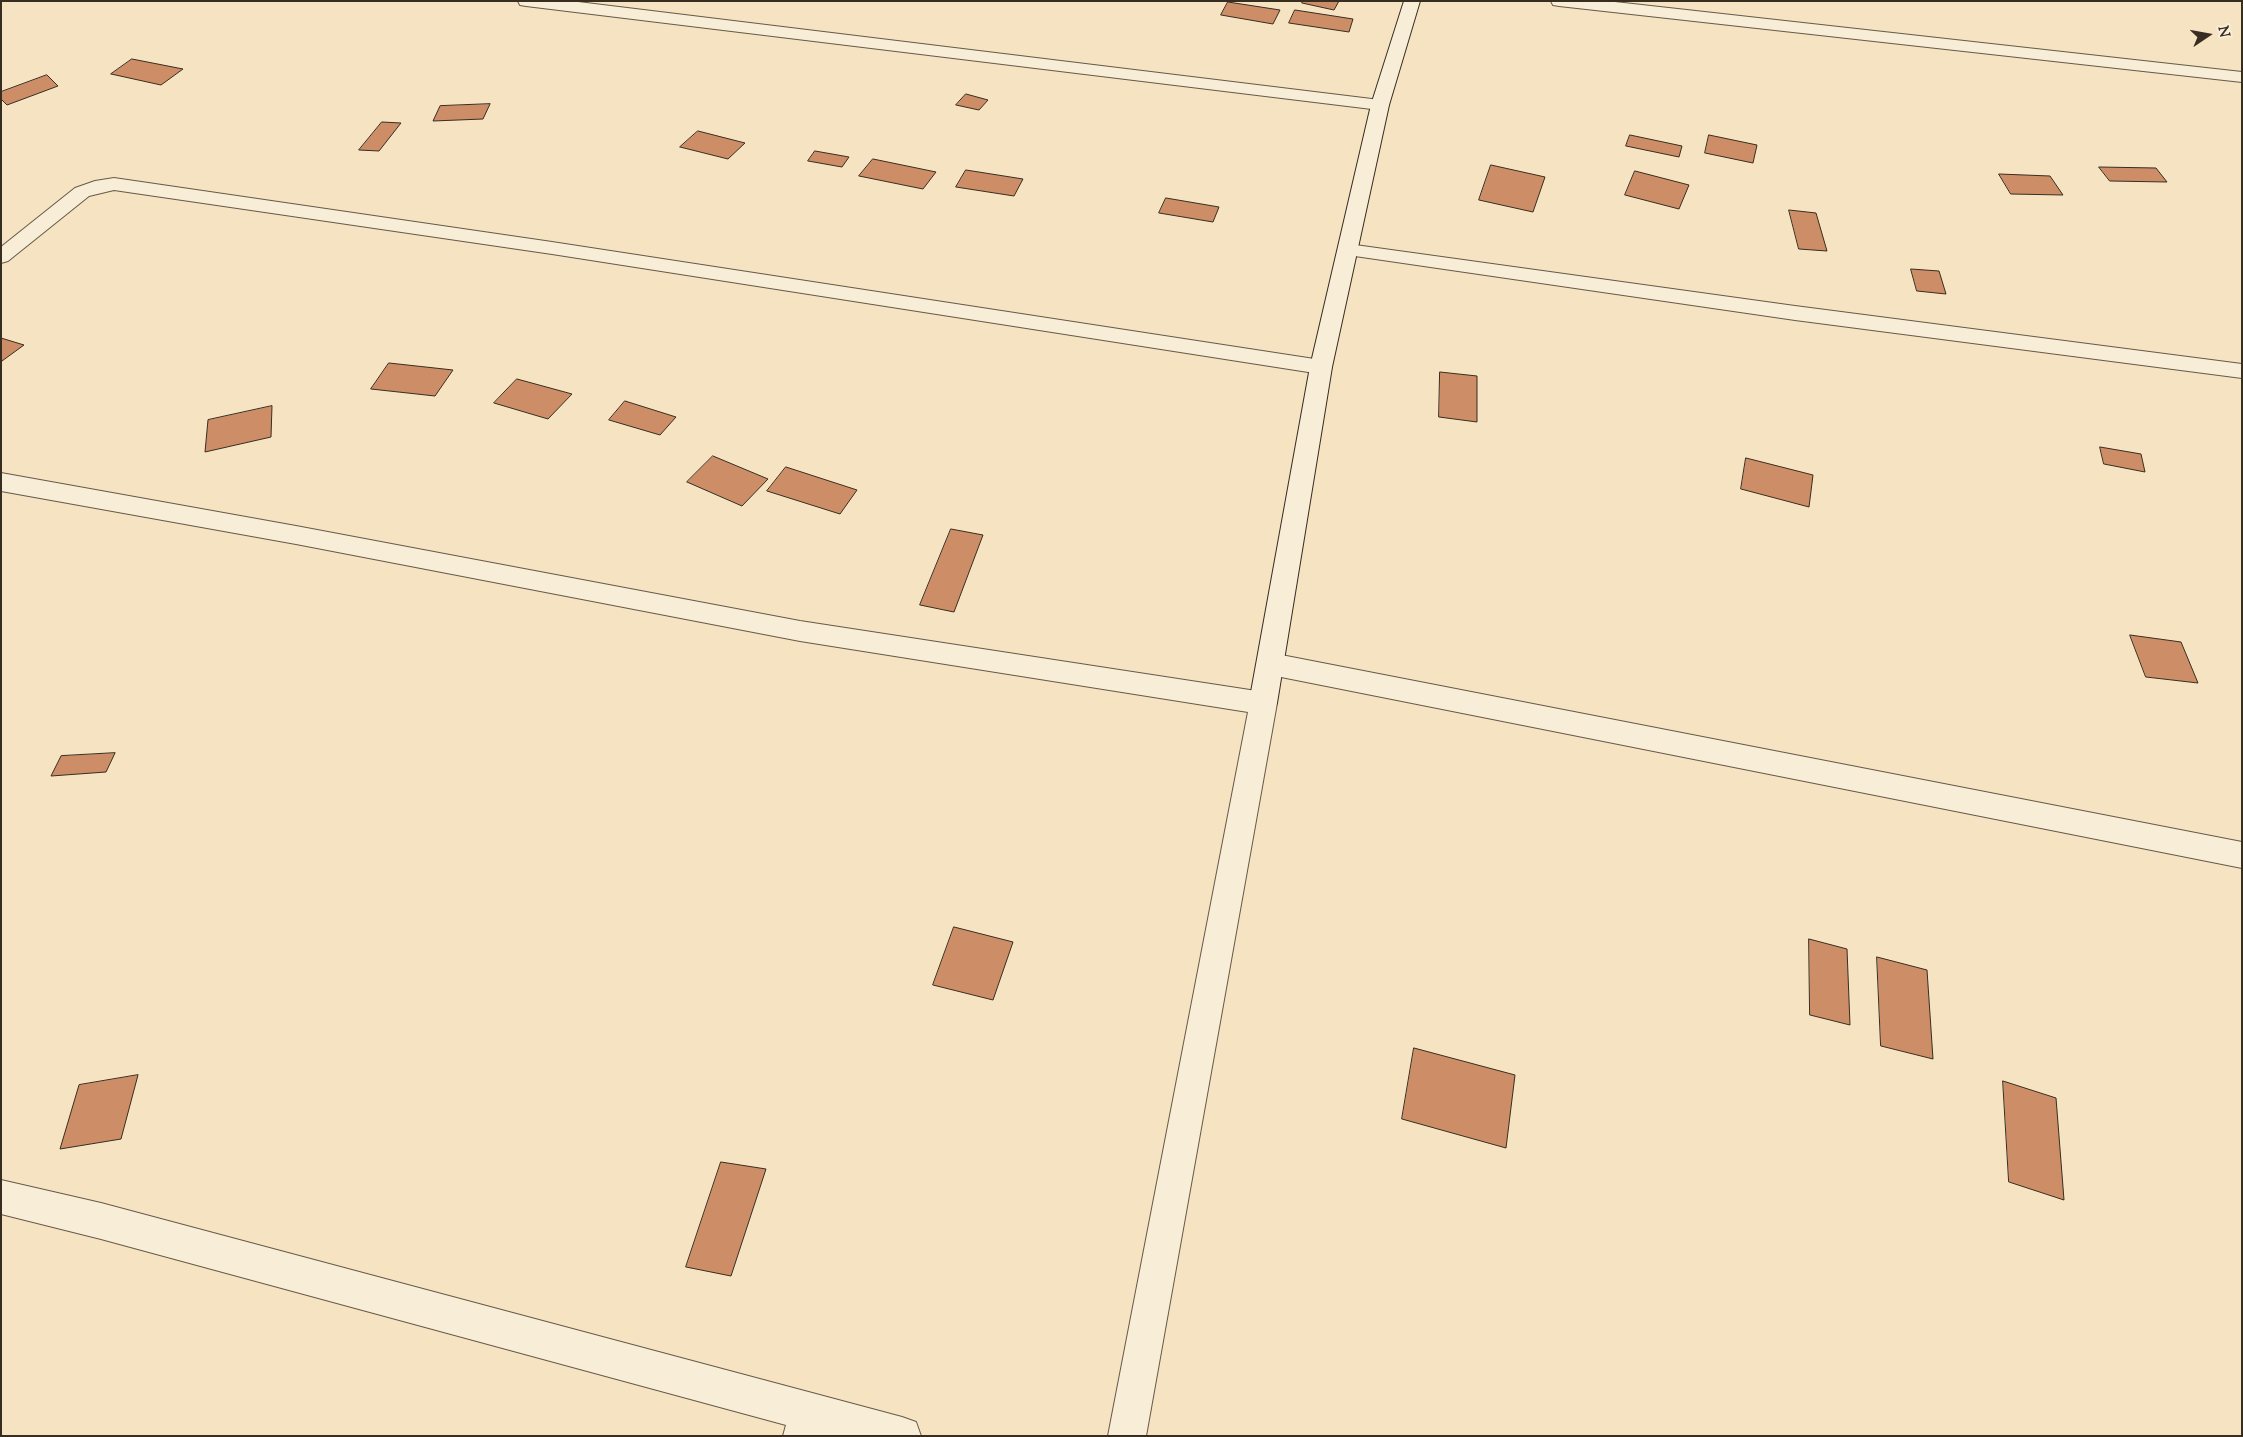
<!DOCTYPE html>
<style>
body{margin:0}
#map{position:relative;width:2243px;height:1437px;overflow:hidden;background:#f5e3c2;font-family:"Sorts Mill Goudy",serif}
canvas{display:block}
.frame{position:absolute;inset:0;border:2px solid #372d21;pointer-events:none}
.north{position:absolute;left:2183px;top:10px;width:50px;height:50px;-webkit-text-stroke:4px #f8edd7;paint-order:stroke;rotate:78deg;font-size:14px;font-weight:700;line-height:20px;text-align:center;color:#372d21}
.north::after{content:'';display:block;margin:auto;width:18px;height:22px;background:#372d21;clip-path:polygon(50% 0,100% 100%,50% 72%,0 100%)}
</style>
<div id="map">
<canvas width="2243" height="1437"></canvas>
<div class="frame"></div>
<div class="north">N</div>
</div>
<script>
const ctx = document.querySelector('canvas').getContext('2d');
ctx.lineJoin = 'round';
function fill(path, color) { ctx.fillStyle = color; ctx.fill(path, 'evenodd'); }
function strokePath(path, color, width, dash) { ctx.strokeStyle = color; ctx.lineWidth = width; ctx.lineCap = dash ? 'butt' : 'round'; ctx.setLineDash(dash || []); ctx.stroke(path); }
const building = new Path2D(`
 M1303,1H1339L1334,10L1302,3Z
 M1228,2L1280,10L1273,24L1221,15Z
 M1295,10L1353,19L1349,32L1289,23Z
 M132,59L183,69L161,85L111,74Z
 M47,75L58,86L7,105L1,99V92Z
 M966,94L988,100L979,110L956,105Z
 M490,104L483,119L433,121L440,106Z
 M382,122L401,123L379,151L359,150Z
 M698,131L745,143L728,159L680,147Z
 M1630,135L1682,146L1679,157L1626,146Z
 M1709,135L1757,145L1753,163L1705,153Z
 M815,151L849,157L842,167L808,161Z
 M873,159L936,172L923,189L859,176Z
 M1491,165L1545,177L1533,212L1479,200Z
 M2099,167L2156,168L2167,182L2110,181Z
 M966,170L1023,179L1014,196L956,187Z
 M1635,171L1689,185L1679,209L1625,195Z
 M1999,174L2050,176L2063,195L2011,194Z
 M1166,198L1219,207L1213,222L1159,213Z
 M1789,210L1816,213L1827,251L1799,249Z
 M1911,269L1939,271L1946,294L1917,291Z
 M1,338L24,345L2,361Z
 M389,363L453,370L435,396L371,389Z
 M1440,372L1477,376V422L1439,417Z
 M517,379L572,394L548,419L494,403Z
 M625,401L676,417L660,435L609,420Z
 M272,406L271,437L205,452L208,420Z
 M2100,447L2141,454L2145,472L2104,464Z
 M713,456L768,479L742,506L687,482Z
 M1746,458L1813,475L1809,507L1741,489Z
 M786,467L857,490L840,514L767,491Z
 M951,529L983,535L954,612L920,605Z
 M2130,635L2181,642L2198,683L2146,677Z
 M115,753L106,772L51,776L61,756Z
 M954,927L1013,942L993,1000L933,985Z
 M1809,939L1847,949L1850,1025L1810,1015Z
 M1877,957L1927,970L1933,1059L1881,1046Z
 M1414,1048L1515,1075L1506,1148L1402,1119Z
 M138,1075L121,1139L60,1149L79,1085Z
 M2003,1081L2056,1098L2064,1200L2009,1182Z
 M721,1162L766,1169L731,1276L686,1267Z`);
fill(building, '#cd8e67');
strokePath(building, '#372d21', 1);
const street = new Path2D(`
 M518,1H570L1380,100L1386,101L1389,105L1386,109L1380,110L526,6L520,5Z
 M1551,1H1606L2242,72V82L1559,6L1553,5Z
 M114,178L552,242L1321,360L1329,362L1332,367L1329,372L1321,374L552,254L114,190L89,196L8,261L1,263V247L75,188L95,181Z
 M1348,244L1795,306L2242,364V378L1795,320L1341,254L1338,250L1341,246Z
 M1,473L296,526L800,621L1263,692L1273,695L1277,703L1146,1436H1108L1248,712L800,641L296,544L1,491Z
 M1271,653L2242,842V868L1271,675L1262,672L1258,664L1262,656Z
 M1,1180L101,1203L902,1417L916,1422L921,1436H783L786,1425L101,1239L1,1214Z`);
const secondary = new Path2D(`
 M1404,1H1420L1389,105L1332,367L1277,703L1273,711L1263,714L1253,711L1249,703L1310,367L1371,105Z`);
strokePath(street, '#665a49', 2);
strokePath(secondary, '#372d21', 2);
fill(street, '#f8edd7');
fill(secondary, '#f8edd7');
</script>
